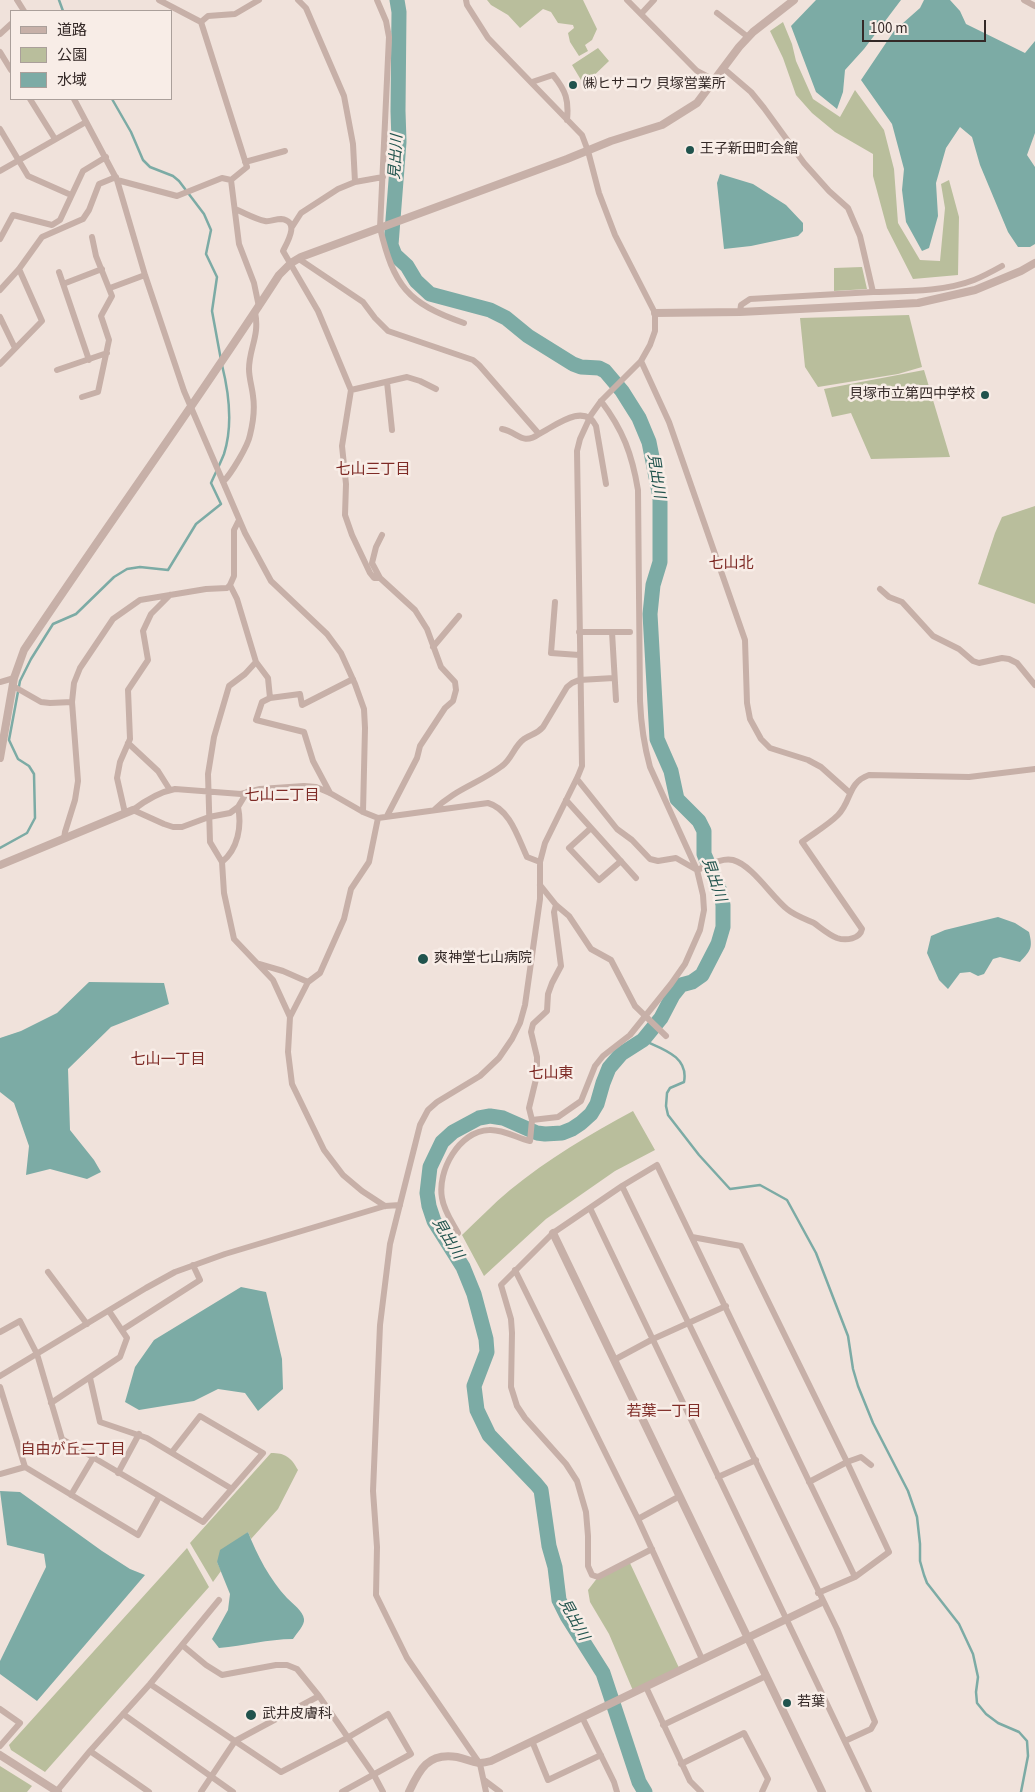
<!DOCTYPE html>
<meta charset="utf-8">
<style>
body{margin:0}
#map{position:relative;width:1035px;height:1792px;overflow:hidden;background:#f0e2db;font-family:"Source Sans 3","Noto Sans JP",sans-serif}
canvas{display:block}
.legend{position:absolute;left:10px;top:10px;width:162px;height:90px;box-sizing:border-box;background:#f8ede7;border:1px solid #aa9f9a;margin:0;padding:6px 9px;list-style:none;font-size:15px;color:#342927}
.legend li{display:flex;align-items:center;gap:10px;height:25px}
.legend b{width:25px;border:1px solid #aa9f9a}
.scale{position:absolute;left:862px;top:20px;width:124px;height:22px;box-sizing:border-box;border:2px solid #342927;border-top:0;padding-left:6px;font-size:15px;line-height:18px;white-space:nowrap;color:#342927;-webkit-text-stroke:4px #f8ede7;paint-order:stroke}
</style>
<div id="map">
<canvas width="1035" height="1792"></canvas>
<ul class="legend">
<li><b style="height:6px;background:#c7b0a8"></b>道路</li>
<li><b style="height:14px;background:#b9be9c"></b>公園</li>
<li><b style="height:14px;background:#7caba5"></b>水域</li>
</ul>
<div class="scale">100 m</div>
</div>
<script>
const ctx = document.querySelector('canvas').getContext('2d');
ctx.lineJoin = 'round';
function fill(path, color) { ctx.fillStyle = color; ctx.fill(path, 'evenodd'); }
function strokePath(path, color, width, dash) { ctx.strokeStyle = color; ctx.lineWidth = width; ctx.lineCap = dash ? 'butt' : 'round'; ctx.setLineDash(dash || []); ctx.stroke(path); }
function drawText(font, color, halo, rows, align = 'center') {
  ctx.font = font + ' "Source Sans 3","Noto Sans JP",sans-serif'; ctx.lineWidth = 5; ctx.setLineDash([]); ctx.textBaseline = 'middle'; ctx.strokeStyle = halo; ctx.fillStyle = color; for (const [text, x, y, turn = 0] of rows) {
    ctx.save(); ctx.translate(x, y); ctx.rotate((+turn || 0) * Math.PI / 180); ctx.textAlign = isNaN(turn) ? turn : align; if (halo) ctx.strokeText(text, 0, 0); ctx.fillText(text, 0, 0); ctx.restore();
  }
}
fill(new Path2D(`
 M487,0H583L597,29L592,40L585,45L588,51L579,56L570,42L568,33L574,28L573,25L558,23L551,12L543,9L520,28L508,15L491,5Z
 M783,22L792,44L796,61L813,99L840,117L855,90L884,130L894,169L898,223L920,260L940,261L945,208L941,184L949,180L959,217L958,275L913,279L887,228L873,176V154L835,132L812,113L796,95L783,58L770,31Z
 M598,48L609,61L584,85L572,65Z
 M862,267L867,289L834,291V268Z
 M909,315L922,367L898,374L818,387L805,367L800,318Z
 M924,370L950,457L871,459L851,413L832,417L824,389Z
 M1035,506V604L978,584L995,533L1002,517Z
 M633,1111L655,1150L615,1171L546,1219L484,1276L462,1235C478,1220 493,1204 510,1190C548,1159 590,1134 633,1111Z
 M271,1453C285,1453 291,1457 298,1470L278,1509L251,1539L248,1532L217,1562L221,1571L213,1582L190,1543Z
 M187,1548L209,1587L45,1772L11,1750L9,1745Z
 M629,1561L680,1670L634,1693L609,1634L590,1602L588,1590L598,1577Z
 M0,1766L32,1786L27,1792H0Z`), '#b9be9c');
fill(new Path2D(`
 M816,0H901L864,49L845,70L843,92L837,109L816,92L791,26Z
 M924,0H950L960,11L966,24L1025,53L1035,41V133L1027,155L1035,167V244L1030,247H1018L1008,232L980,165L972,137L960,127L946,148L936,183L938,216L929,248L922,251L906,222L902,190L904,169L892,124L861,80L894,31L920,8Z
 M720,174L753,184L786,205L803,223V231L798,236L751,246L724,249L717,183Z
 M998,917L1015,923L1029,932C1033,948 1031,950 1020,962L1000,957L993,959L984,974L978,976L970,972L960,973L948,989L939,980L927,953L931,936L945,930Z
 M89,982L164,983L169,1004L111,1027L68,1069L70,1130L94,1160L101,1172L87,1179L50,1169L26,1175L29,1146L14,1103L0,1092V1038L21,1031L57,1013Z
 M241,1287L266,1292L282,1359L283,1389L258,1411L245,1393L218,1389L194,1401L139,1410L125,1402L135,1367L154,1340Z
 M0,1491L20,1492L102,1551L130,1569L145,1575L37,1701L0,1674V1661L46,1567L44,1554L7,1545Z
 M248,1532C257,1555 270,1580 287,1598C293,1604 303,1611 304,1619C305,1625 296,1634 293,1639C268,1639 244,1646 219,1648L212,1639L228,1610L230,1594L217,1562L220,1550Z`), '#7caba5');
strokePath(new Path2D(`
 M59,0L63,11
 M112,99L131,132L143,160L150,167L173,176L179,181L204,214L211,230L206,254L217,277L212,311L221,360
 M0,848L27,833L35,818L34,774L29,766L18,759L9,740L20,681L31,659L53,624L76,614L114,577L127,569L140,567L168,570L196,524L221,504L211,483C215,474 220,464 224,454C233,426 229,393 222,365
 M643,1040C662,1049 689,1056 684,1082L670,1088L667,1093L666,1106L668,1115L699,1155L730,1189L760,1185L787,1200L816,1253L848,1336L853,1369L858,1386L873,1423L908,1491L917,1517L920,1544V1561L924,1575L927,1583L959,1624L973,1654L978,1677L976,1692L977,1703L986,1714L998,1723L1019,1732L1027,1741L1028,1756L1021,1792`), '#7caba5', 2.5);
strokePath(new Path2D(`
 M397,0L399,12L398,111L399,142L391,245L395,255L407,266L416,281L430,294L490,310L506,318L528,336L573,364L581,367L599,368L605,371L622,391L639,418L649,442L660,497V562L653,585L650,614L657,739L671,771L677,799L699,821L704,831V854L720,891L723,905V927L718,944L702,975L692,982L681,985L673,995L661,1018L643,1040L621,1054L609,1068L603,1083L597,1104L591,1114L581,1123L572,1129L562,1133L545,1134L537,1133L503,1118L490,1116L479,1118L453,1132L442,1142L430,1167L427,1193L429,1206L434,1221L463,1267L474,1294L486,1339L487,1352L474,1386L477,1410L489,1435L536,1484L541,1490L549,1546L555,1567L559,1600L567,1616L603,1673L639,1782L645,1792`), '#7caba5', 15);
strokePath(new Path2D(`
 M17,0L24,11
 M298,0L306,8L344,96L353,144L355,182
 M377,0L386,21L389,37L380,228C394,286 407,303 464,323
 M466,0L467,5L488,38L582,135L588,151L599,193L615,235L655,313V331L650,345L641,361L601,401L591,415L580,439L577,451L582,766L578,776L545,843L540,862V899L525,1005L520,1023L512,1039L499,1058L480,1076L437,1102L428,1110L420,1125L390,1244L380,1325L373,1491L377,1547L376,1595L407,1658L480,1764L486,1792
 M627,0L697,71L714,80
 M1024,0L1035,6
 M717,13L748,37
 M641,14L654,0
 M201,22L208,16L235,14L259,0
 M0,34L11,24
 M0,52L11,70
 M723,68L751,92L764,108L804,163L829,191L848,208L860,236L873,292C906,291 943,292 974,280C984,276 993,271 1002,266
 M532,82L553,75C566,91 569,100 567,120
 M30,99L55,139
 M74,99L117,180L145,275L184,391L245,533L271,581L327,634L341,653L355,684L364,709L365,728L363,812
 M0,129L28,176L71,195
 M245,162L285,151
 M0,171L86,122
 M117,180L177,196L222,178L231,180L247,167L201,22L159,0
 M231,180L239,244L254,283L259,307
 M235,209C245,213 255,219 265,221C270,222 275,219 281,219C300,221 288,241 283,251L318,311L351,390L342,446L346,484L345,515L352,535L370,573L374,578H380
 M292,227L301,213L338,189L355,182L383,177
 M0,239L13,215L52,225L60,220L83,171L106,157
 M299,259L363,302L375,318L388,331L473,360L479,365L539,434C555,426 584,402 596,426L606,484
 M59,272L89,360
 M63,284L102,269
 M110,288L145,275
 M0,290L19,269L42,237L83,219L89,210L99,184L116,177
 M740,312L741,305L750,299L873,292
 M0,317L15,348
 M641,361L669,422L745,640L747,703L750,719L761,739L770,748L808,760L821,767L850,793
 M0,364L42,321L19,269
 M57,370L107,353
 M387,382L392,430
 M351,390L407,377L420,381L436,389
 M82,397L98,392L109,340L101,316L112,296L96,256L92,237
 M502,429C518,432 522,446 539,434
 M223,482C231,474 248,446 250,435C253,423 255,409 253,396C252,387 249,378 249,369C249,348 260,336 255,312
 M382,535L376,547L372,563L380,578L415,610L427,629L441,667L455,682L456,690L453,701L445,708L420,746L417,758L387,816
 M230,585L237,599L256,662L268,678L270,698L300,694L302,705L353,679
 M880,589L889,597L902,602L933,636L959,649L973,661L979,663L1002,658L1009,659L1017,663L1035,685
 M555,602L551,653L579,655
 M579,632H630
 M612,632L616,700
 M433,647L459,616
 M256,662L245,674L229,686L214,737L208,774L210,842L222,862L224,893L234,939L273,980L290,1017
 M0,682L14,678
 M13,686L41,702L50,703L72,702
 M270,698L262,702L256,720L304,732L313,761L330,793
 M128,743L158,771L170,790
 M577,779L617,829L632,840L650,859L658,861L676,858L697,870C707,866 722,857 733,860C752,865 772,897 787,909C794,915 805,919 814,923C821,928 829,935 837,938C846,941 860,939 862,929L802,842C814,833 828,825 838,815C852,801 847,783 869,775L969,777L1035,769
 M566,800L636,878
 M133,810C146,800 159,792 175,789L241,794L260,789L304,786L316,787L330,793L363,812L378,818L488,803C510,809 518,838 527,857L540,862
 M133,810L164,824L173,827H182L209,817L230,813L238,807L247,792
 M434,810C455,789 480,783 502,766C512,759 514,746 524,739C531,734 536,735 543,727L567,687L572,683L579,680L614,678
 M125,813L117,778L120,762L130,739L128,690L148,660L143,631L151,614L170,595
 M378,818L369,862L351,889L344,919L320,973L308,982L290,1017L288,1052L292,1084L324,1150L343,1175L362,1191L385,1206
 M591,828L569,848L599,880L621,861
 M64,839L65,832L75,800L78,781L72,702L74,683L80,668L113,619L140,600L206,589L227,588L230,585L234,576V530L239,520
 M222,862C238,849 242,826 238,807
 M540,885L556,905L569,916L591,949L611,960L635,1006L666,1036
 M259,964L283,971L308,982
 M532,1120L558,1117L581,1101L595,1066L603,1056L630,1035L671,984L685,964L700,930L704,910L703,895L697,870L650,767C644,745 641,724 640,701L638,490C632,454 623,430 601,401
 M622,1186L837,1629L875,1722L871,1729L845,1741
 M590,1208L869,1792
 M458,1233C452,1222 444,1211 442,1198C437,1171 459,1131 489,1130C503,1129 517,1138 530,1141L532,1120L529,1108L537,1075V1057L531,1032L533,1024L547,1011L548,994L552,983L561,966L554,912L556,905
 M692,1237L741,1246L847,1462L889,1552L855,1577L818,1593
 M515,1270L638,1519L702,1659
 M48,1272L87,1324
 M122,1330L200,1280L193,1265
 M0,1332L20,1321L37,1354L62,1439L203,1522L263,1453L200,1416L172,1452
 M614,1360L653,1339L726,1306
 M0,1376L146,1288L175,1272L225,1254L385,1206L400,1205
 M90,1378L100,1422L147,1438L232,1489
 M0,1387L25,1467L138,1535L159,1497
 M51,1403L120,1357L127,1338L109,1311
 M118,1473L139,1434
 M0,1474L25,1467
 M718,1477L756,1460
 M809,1482L847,1462L861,1457L871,1465
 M71,1495L93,1458
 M638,1519L680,1496
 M652,1549L598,1577L592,1575L588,1566V1536L586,1512L577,1481L566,1464L525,1418L517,1406L511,1387L512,1333L511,1319L501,1285L553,1233L622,1186L657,1165L855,1577
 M182,1645L206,1665L222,1675L276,1665H287L297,1669L319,1696L374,1775L383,1792
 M150,1684L281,1772L347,1738L388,1714L411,1754L342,1792
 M646,1687L690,1781L701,1792
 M0,1709L20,1723L0,1746
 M123,1714L233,1792
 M582,1717L614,1782L617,1792
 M663,1725L766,1676
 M532,1741L548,1780L601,1755
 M90,1751L149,1792
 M681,1764L744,1733L768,1779L762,1792
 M484,1780L500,1792
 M57,1791L90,1751L150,1684L219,1600
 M201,1792L235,1741L319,1696`), '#c7b0a8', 6);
strokePath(new Path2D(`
 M655,313L740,312L918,303L975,290L1021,271L1035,263
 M0,758L14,678L24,650C108,524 197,402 279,275L291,263L301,257L567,159L611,141L662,125L697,103L739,47L753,32L794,0
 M0,865L133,810
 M553,1233L822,1792
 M0,1755L58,1792
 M409,1792C419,1770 428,1752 457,1757C472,1760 474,1766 491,1761L822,1602`), '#c7b0a8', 8);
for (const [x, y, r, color] of [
 [573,85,5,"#20534d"],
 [690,150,5,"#20534d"],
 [985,395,5,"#20534d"],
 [423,959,6,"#20534d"],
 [787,1703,5,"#20534d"],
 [251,1715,6,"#20534d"]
]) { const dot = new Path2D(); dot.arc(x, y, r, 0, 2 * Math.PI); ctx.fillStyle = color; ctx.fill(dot); strokePath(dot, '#f8ede7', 2); }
drawText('14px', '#342927', '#f8ede7', [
 ["㈱ヒサコウ 貝塚営業所",583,85],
 ["王子新田町会館",700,150],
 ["貝塚市立第四中学校",975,395,"right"],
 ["爽神堂七山病院",434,959],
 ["若葉",797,1703],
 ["武井皮膚科",262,1715]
], 'left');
drawText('italic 15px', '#20534d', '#f8ede7', [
 ["見出川",397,157,-87],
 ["見出川",655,476,81],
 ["見出川",713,880,71],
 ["見出川",447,1239,59],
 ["見出川",573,1620,61]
]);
drawText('15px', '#7e2b26', '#f8ede7', [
 ["七山三丁目",373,471],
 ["七山北",731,565],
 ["七山二丁目",282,797],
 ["七山一丁目",168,1061],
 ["七山東",551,1075],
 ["若葉一丁目",664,1413],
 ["自由が丘二丁目",73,1451]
]);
</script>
